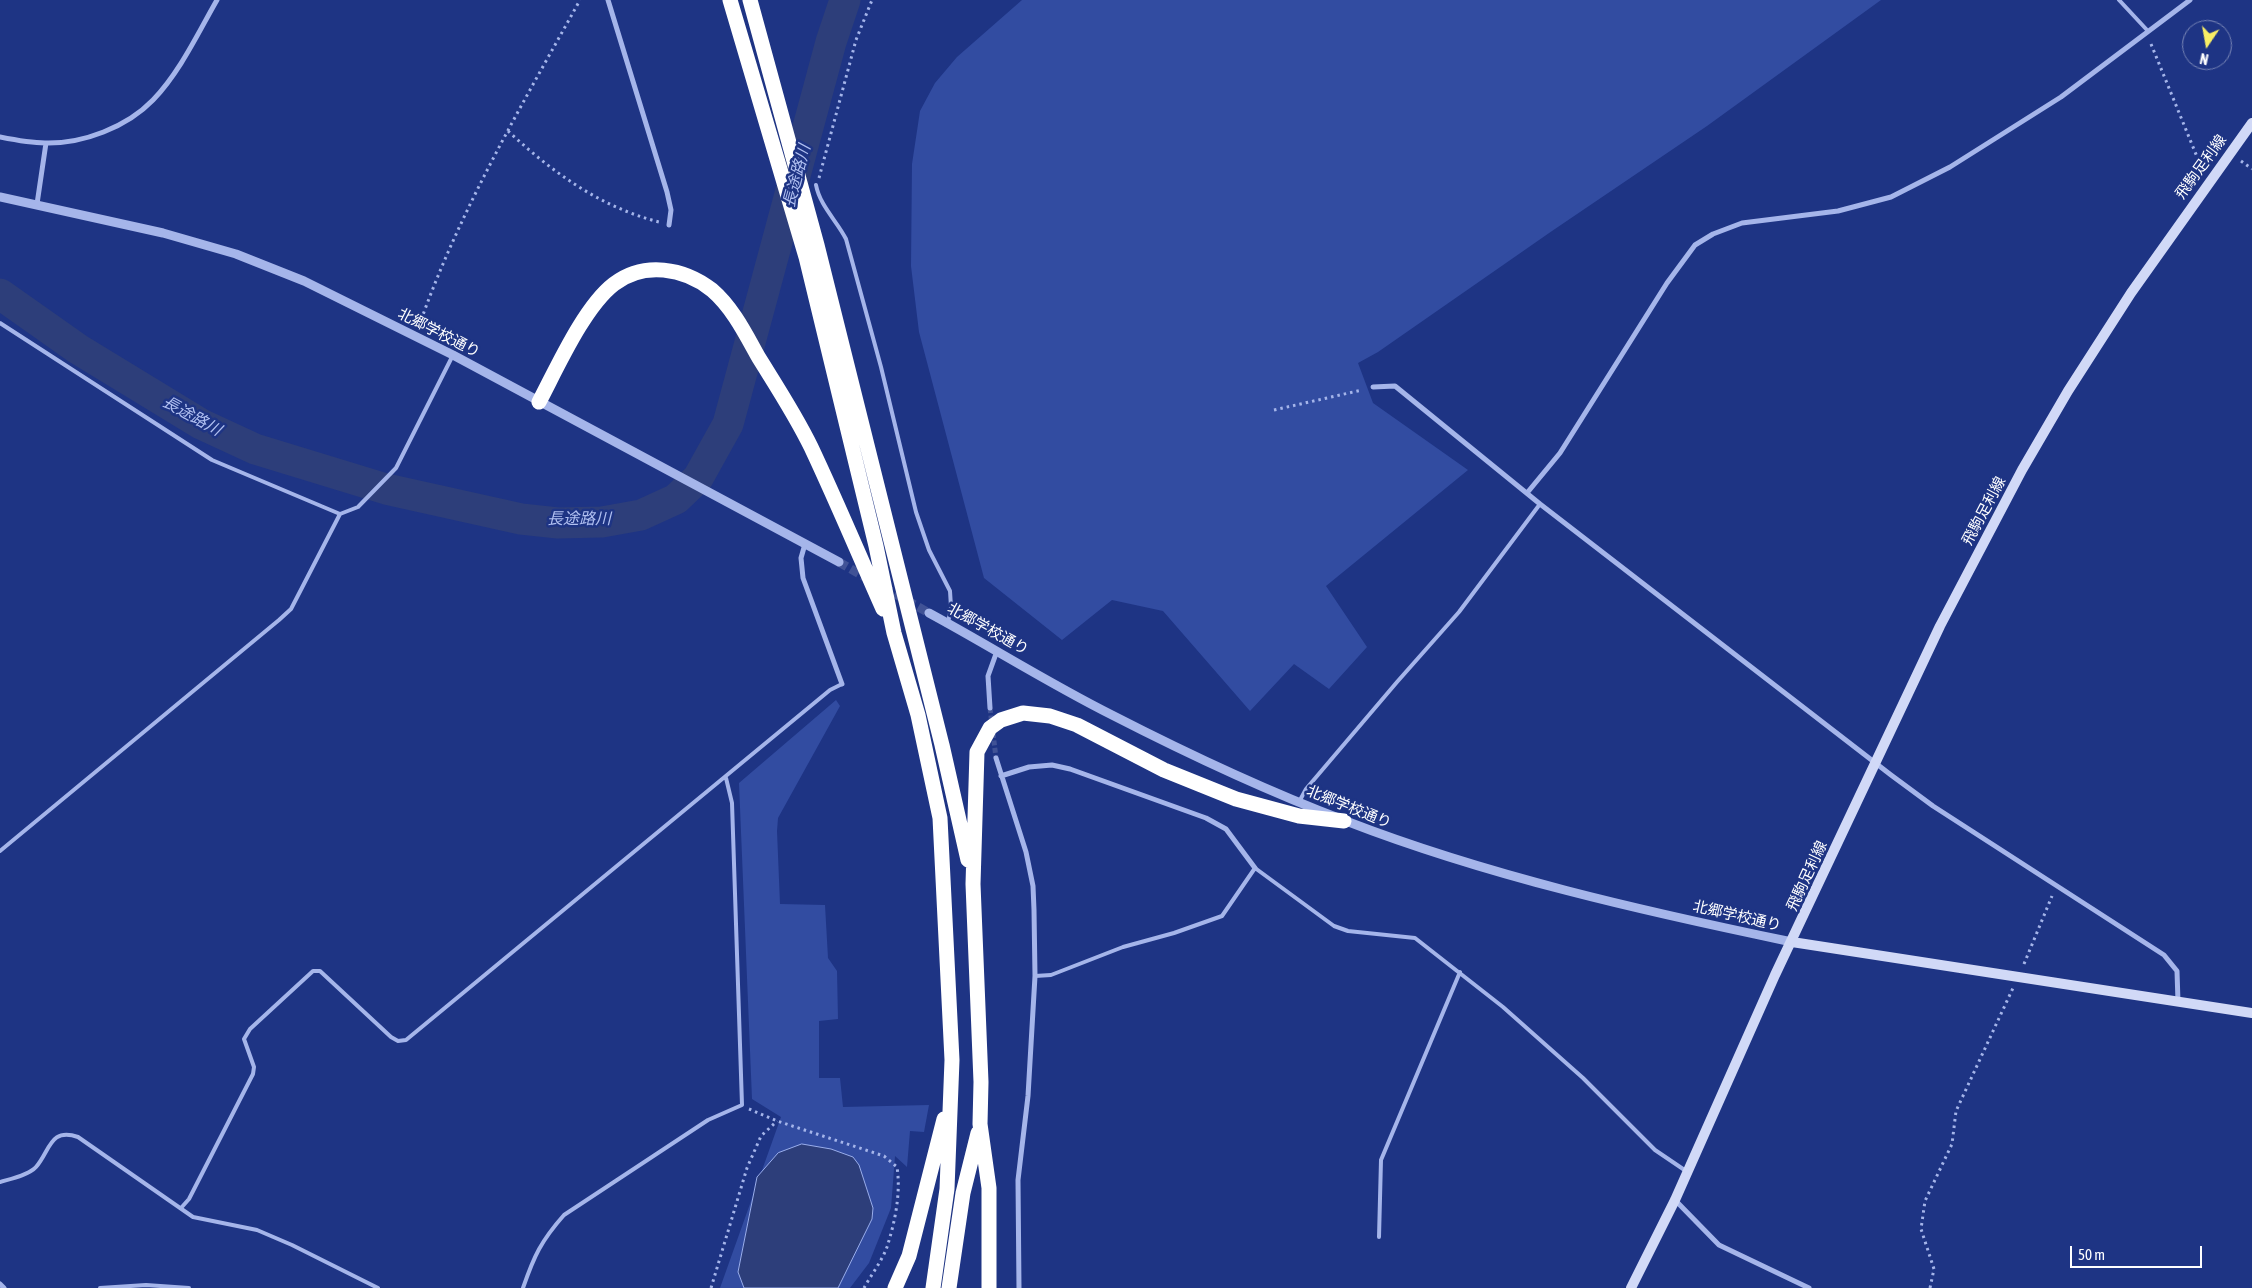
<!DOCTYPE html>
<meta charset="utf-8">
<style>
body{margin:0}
#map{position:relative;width:2252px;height:1288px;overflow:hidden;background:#1e3484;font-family:"Asap Condensed",sans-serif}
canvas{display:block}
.north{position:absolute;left:2182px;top:20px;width:50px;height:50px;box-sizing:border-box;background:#1e3484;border:1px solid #7885b5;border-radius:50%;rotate:192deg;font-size:14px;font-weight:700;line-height:20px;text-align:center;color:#fff}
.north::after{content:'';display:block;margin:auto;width:18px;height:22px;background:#f8ee65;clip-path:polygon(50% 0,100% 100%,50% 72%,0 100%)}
.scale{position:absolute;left:2070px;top:1246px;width:132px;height:22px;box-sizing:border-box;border:2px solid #fff;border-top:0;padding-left:6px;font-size:15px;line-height:18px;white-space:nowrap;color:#fff;-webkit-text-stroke:4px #1e3484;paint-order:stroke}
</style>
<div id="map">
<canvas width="2252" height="1288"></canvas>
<div class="north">N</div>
<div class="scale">50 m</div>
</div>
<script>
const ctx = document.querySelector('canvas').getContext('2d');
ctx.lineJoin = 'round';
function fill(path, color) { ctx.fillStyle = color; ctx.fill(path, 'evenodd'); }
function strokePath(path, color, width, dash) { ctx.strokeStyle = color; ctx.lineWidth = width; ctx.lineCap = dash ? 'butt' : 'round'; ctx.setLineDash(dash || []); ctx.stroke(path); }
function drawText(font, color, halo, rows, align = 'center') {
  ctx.font = font + ' "Asap Condensed","Noto Sans JP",sans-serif'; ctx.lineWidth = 5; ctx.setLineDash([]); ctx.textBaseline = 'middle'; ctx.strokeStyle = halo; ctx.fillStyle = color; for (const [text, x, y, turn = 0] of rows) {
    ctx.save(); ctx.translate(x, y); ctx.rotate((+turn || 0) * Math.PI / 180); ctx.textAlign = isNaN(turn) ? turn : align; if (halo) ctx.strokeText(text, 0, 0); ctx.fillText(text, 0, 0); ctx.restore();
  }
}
fill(new Path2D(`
 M1022,0H1881L1707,126L1552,231L1378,352L1358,363L1373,403L1468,470L1326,586L1367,647L1329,689L1294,664L1250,711L1163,611L1112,600L1062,640L984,578L919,332L911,266L912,164L920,111L935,83L957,57Z
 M836,700L840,706L778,818L777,831L780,904L825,905L828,958L837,971L838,1019L819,1021V1078H840L843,1107L929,1105L924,1132L910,1131L907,1167L895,1156L891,1208L869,1263L850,1288H720L781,1117L752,1099L739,783Z`), '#324ca1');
const water = new Path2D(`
 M802,1144L831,1149L853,1157L859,1165L873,1208L872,1219L838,1288H744L738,1272L757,1177L778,1153Z`);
fill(water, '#2d3e7a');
strokePath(water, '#99adeb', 1);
strokePath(new Path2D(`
 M0,294L78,349L201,424L255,449L386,489L521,519L558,523L602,522L641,515L676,499L698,478L728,424L831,42L845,0`), '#2d3e7a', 31);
strokePath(new Path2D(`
 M990,708L992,725
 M993,733L996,758`), '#405296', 5, [5, 2.5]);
strokePath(new Path2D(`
 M839,562L870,580
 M883,587L929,613`), '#405296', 9, [9, 4.5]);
strokePath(new Path2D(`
 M2151,44L2202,169
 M508,131C552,172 600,207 659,222
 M2241,161L2252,169
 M819,178L856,40L872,0
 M419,326C459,211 522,105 580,0
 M1274,410L1362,390
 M2024,964L2052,896
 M749,1109L777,1121L884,1156L897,1167C901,1193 895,1222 887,1247C882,1261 871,1275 864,1288
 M711,1288L747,1168L761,1136L777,1121
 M1930,1288L1934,1269L1921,1229L1925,1201L1952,1144L1956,1111L2013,988`), '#a5b5ea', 3, [2.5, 4]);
strokePath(new Path2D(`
 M2119,0L2147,30
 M816,185C820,206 837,221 846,239L881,367L916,512L929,550L950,591L951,607L948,623
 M0,323L212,460L340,514
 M1299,802L1306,789L1397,682L1459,612L1540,504
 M0,851L279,620L291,609L340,514L358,507L396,468L453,355
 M1035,976L1051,975L1123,947L1174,933L1222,916L1255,868L1334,926L1348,931L1415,938L1503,1007L1583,1078L1655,1150L1686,1171
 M0,1182C10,1179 29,1175 36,1167C50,1151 50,1127 78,1137L193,1217L257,1230L292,1245L378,1288
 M181,1208L189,1199L253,1074L254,1067L244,1039L250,1029L313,971H320L391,1037L398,1041L406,1040L830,690L842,684
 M1379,1237L1381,1160L1460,972
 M100,1288L146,1285L189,1288
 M523,1288C534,1256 541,1241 564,1215L708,1120L742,1105L732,803L726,778`), '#a5b5ea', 4);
strokePath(new Path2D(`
 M608,0L667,192L671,210L669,225
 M0,137C15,140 30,143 45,143C83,144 127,127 153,100C180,72 198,33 217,0
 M37,204L46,143
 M1373,387L1395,386L1540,504L1891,775L1933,806L2164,955L2177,971L2178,1002
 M1527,493L1560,453L1667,283L1695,245L1713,234L1742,223L1838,211L1891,197L1950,167L2061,97L2190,0
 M805,544L801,558L803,578L842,684
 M990,708L988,676L997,651
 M996,758L1026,852L1033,886L1034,910L1035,976L1028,1096L1018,1180L1019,1288
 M1001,776L1029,767L1052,765L1070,769L1206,818L1226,829L1255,868
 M1675,1200L1719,1245L1809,1288
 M0,1284L4,1288`), '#a5b5ea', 5);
strokePath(new Path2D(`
 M0,197L163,233L236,254L304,281L453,355L839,562
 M929,613C990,646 1050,684 1112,715C1188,754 1267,791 1346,821C1488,876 1643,911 1792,942`), '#a5b5ea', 9);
strokePath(new Path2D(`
 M1792,942L2252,1013
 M1631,1288L1675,1200L1775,975L1940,626L2022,470L2068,391L2131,293L2252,123`), '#d1d9f7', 10);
strokePath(new Path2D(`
 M730,0L806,257L876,546L894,633L918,715L940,818L952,1060L947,1189L933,1288
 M750,0L817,245L942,745L968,860
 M539,402C557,368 584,307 614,284C644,261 684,268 712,290C733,308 746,335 759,358C777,387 796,416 811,447C836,500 859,555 883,609
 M895,1288L909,1256L944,1119
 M949,1288L963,1193L978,1133
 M989,1288V1188L980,1124L981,1082L973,884L977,752L990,728L1001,720L1023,713L1050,716L1077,725L1164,770L1236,799L1299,816L1344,821`), '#fff', 15);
drawText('15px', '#fff', '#1e3484', [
 ["飛駒足利線",2201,167,-54],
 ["北郷学校通り",439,333,27],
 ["飛駒足利線",1984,511,-62],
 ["北郷学校通り",988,629,29],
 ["北郷学校通り",1349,807,22],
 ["飛駒足利線",1807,876,-65],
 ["北郷学校通り",1737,916,13]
]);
drawText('italic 16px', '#b1c0f1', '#1e3484', [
 ["長途路川",797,176,-75],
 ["長途路川",192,416,29],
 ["長途路川",579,519]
]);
</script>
